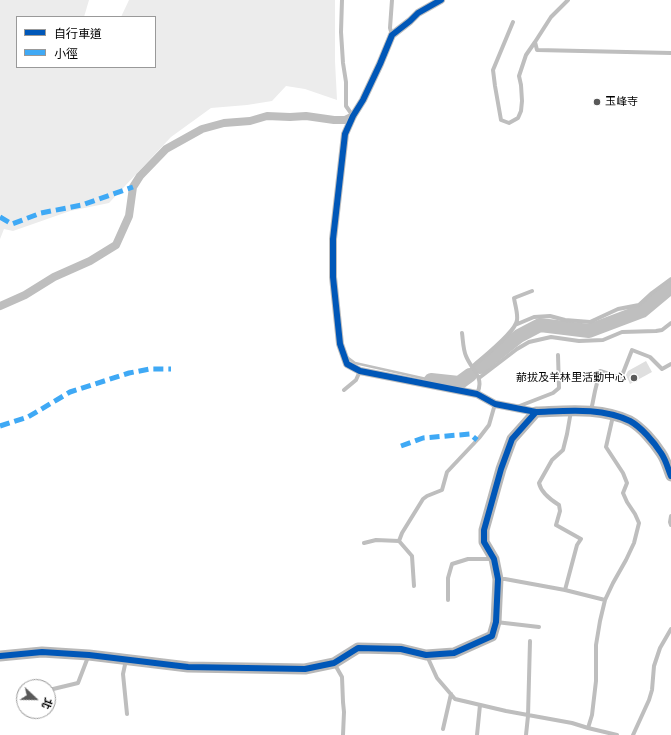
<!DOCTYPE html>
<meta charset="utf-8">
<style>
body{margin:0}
#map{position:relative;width:671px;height:735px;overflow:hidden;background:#fff;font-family:Raleway,"Noto Sans TC",sans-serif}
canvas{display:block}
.legend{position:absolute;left:16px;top:16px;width:140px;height:52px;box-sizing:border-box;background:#fff;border:1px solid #999;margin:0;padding:5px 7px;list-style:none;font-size:12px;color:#000}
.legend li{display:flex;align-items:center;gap:8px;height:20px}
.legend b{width:20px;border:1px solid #999}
.north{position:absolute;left:16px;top:679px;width:40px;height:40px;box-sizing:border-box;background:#fff;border:1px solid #999;border-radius:50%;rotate:112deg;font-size:11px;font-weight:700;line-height:16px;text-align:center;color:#000}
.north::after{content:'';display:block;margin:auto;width:14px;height:18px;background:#595959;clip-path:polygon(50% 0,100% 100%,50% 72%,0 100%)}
</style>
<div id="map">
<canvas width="671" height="735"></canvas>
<ul class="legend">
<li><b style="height:5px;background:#0057b8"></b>自行車道</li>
<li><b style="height:5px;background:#3fa9f5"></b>小徑</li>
</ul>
<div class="north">北</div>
</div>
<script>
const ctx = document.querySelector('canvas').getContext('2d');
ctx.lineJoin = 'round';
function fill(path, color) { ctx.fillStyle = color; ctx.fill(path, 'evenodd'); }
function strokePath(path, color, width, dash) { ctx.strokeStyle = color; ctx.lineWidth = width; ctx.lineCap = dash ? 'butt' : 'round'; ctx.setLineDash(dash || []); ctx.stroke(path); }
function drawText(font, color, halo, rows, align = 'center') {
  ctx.font = font + ' Raleway,"Noto Sans TC",sans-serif'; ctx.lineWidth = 3; ctx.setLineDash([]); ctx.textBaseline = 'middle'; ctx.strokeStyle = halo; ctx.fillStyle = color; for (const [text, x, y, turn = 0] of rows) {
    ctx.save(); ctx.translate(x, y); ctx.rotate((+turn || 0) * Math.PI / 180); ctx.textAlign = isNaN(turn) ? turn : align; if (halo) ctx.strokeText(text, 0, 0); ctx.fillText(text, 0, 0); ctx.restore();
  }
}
fill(new Path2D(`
 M0,0H89L84,17H17V67H155V17H121L129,0H335V61L337,100L305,89L286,86L272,101L247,105L211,108L171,137L109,203L70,211L13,231L4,229L0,239Z`), '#ececec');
strokePath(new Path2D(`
 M347,357L355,363L431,380`), '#bfbfbf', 2.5);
strokePath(new Path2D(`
 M480,367L519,336L540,325L589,331L642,311L671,287
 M431,380L459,383L470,375`), '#bfbfbf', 14);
fill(new Path2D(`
 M646,361L652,372L630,384L626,375L628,371Z`), '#dfdfdf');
strokePath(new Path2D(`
 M342,0L341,32L343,63L346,82V106L353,116
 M568,0L551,17L535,42L537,50L671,53
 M513,22L493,70L495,86L501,120L509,123L518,118L521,111L522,101L521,85L519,76L526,55L535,42
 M392,35L390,28L392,0
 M515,325L534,317L550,316L565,320L590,322L618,309L639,305L652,293L671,279
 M462,333C463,340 463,349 466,356C472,371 485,377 477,394
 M472,367C482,358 516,332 517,320C518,313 515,305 514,298L532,291
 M479,378L517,349L529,342L551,337L579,341L603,340L622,332L656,331L662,330L671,323
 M344,390L356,380L360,371
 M517,407L553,393L559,388L558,355
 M591,411L595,391L600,371L621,378L632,350L650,357L662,369L671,364
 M671,516L670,522L671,525
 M364,543L376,540L399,541
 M498,579H505L565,590L605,600
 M414,586L412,556L399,541L402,533L423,499L427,496L442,490L447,472L479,438L489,425L495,404
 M565,590L577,545L581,539L556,525L560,511L559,505C551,500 541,493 539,483L552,460L563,450L567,434L571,411
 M448,600V578L452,564L468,559H493
 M496,622L539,627
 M427,656L437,678L455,699L506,711L572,723L588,728L617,735
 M126,660L123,674L127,714
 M334,663L342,677L343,702L344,712L343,735
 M49,690L78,683L88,657
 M588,728L592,715L596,681V645L600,621L605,600L613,583L626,560L634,543L639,523L635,514L627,502L623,493L627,483L623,473L606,447L613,416
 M443,729L451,694
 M477,735L480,705
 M526,735L528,716L530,641
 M633,735L649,700L652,690L654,666L660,648L671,629`), '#bebebe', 4);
strokePath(new Path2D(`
 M441,0L418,13L410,21L392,35L380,64L363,100L353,116L345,134L333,239V277L340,344L347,364L360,371L477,394L495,404L536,412
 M0,306L25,295L54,277L90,261L116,245L129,216L133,187L140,176L166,149L202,129L224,123L250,121L267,116L290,117L306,116L334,120H345L353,116`), '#bebebe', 8);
strokePath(new Path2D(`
 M0,656L42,652L89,655L188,667L305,669L334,663L358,648L401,649L426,655L454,653L492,636L496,622L498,579L494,559L484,542V530L501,469L512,439L536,412C567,411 601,407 630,421C641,427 654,442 661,453C666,460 668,469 671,476`), '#b8b8b8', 11);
strokePath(new Path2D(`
 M0,217L12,224L41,213L82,205L133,187
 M0,426L28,417L70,392L129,373L150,369H171
 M401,446L423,438L470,434L477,440`), '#3fa9f5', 5, [10, 5]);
strokePath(new Path2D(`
 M441,0L418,13L410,21L392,35L380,64L363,100L353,116L345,134L333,239V277L340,344L347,364L360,371L477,394L495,404L536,412
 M0,656L42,652L89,655L188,667L305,669L334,663L358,648L401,649L426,655L454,653L492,636L496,622L498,579L494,559L484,542V530L501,469L512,439L536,412C567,411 601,407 630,421C641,427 654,442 661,453C666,460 668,469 671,476`), '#0057b8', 6);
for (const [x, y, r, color] of [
 [597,102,4,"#595959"],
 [634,378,4,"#595959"]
]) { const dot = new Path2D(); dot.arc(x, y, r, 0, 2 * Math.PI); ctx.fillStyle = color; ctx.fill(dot); strokePath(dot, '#fff', 1.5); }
drawText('11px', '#000', '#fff', [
 ["玉峰寺",605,102],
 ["𦰡拔及羊林里活動中心",626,378,"right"]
], 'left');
</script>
